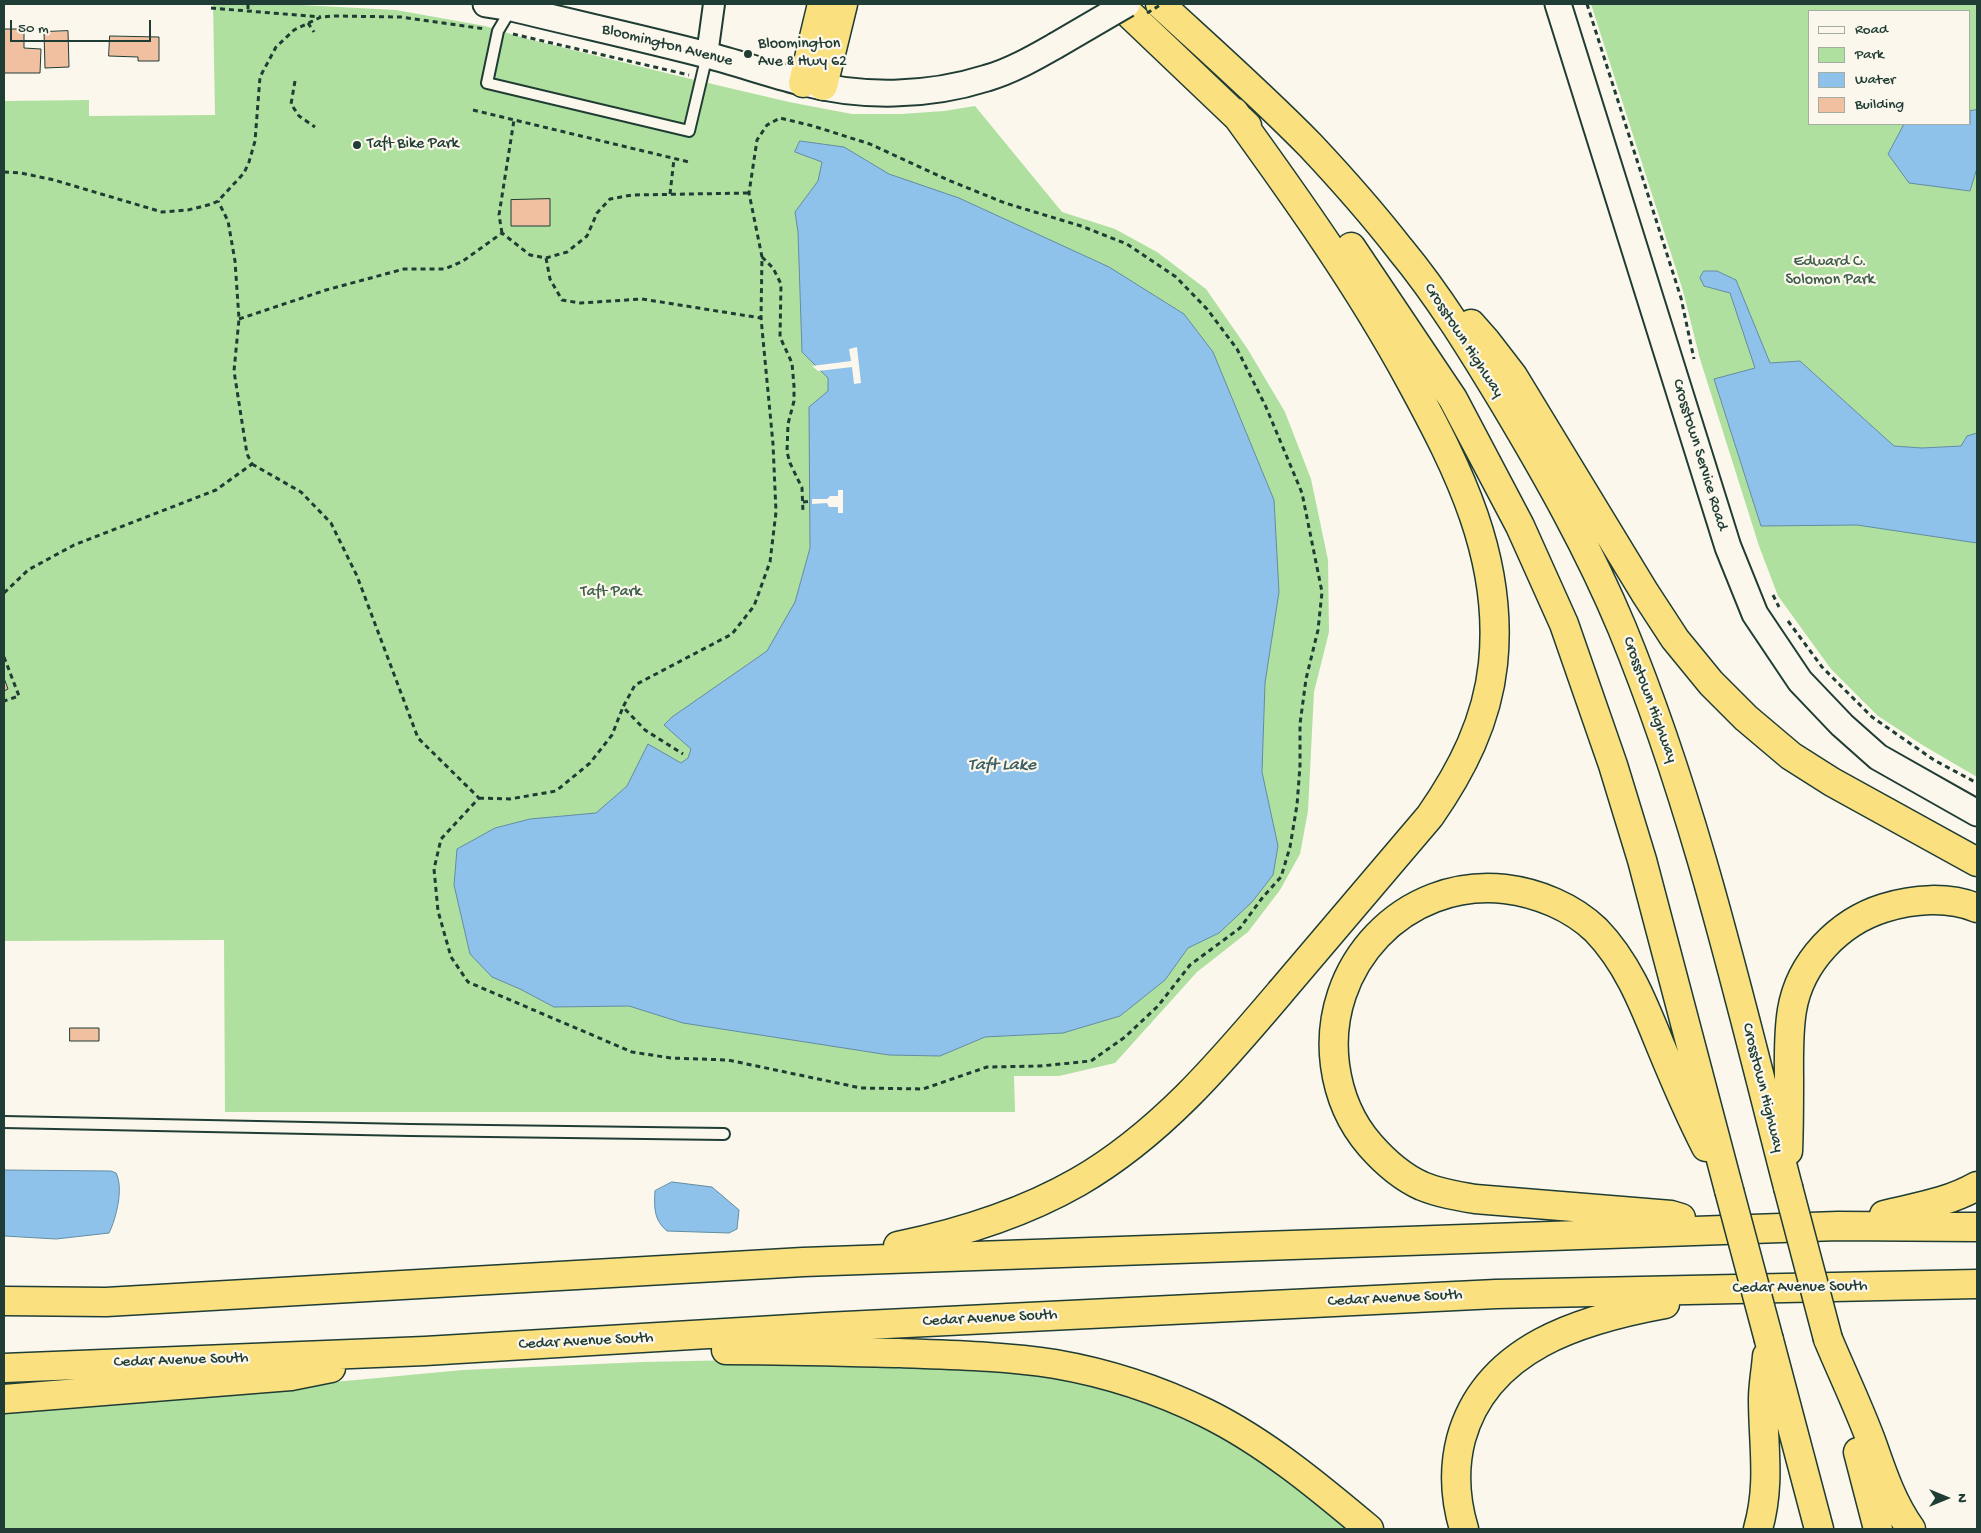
<!DOCTYPE html>
<style>
body{margin:0}
#map{position:relative;width:1981px;height:1533px;overflow:hidden;background:#fbf7ec;font-family:"Gochi Hand",sans-serif}
canvas{display:block}
.frame{position:absolute;inset:0;border:5px solid #1f3d34;pointer-events:none}
.legend{position:absolute;left:1808px;top:10px;width:162px;height:115px;box-sizing:border-box;background:#fbf7ec;border:1px solid #a3ada2;margin:0;padding:6px 9px;list-style:none;font-size:15px;color:#1f3d34}
.legend li{display:flex;align-items:center;gap:10px;height:25px}
.legend b{width:25px;border:1px solid #a3ada2}
.north{position:absolute;left:1921px;top:1473px;width:50px;height:50px;-webkit-text-stroke:4px #fbf7ec;paint-order:stroke;rotate:90deg;font-size:14px;font-weight:700;line-height:20px;text-align:center;color:#1f3d34}
.north::after{content:'';display:block;margin:auto;width:18px;height:22px;background:#1f3d34;clip-path:polygon(50% 0,100% 100%,50% 72%,0 100%)}
.scale{position:absolute;left:10px;top:20px;width:141px;height:22px;box-sizing:border-box;border:2px solid #1f3d34;border-top:0;padding-left:6px;font-size:15px;line-height:18px;white-space:nowrap;color:#1f3d34;-webkit-text-stroke:4px #fbf7ec;paint-order:stroke}
</style>
<div id="map">
<canvas width="1981" height="1533"></canvas>
<div class="frame"></div>
<ul class="legend">
<li><b style="height:6px;background:#fbf7ec"></b>Road</li>
<li><b style="height:14px;background:#b0e0a0"></b>Park</li>
<li><b style="height:14px;background:#8ec2eb"></b>Water</li>
<li><b style="height:14px;background:#f1c0a1"></b>Building</li>
</ul>
<div class="north">N</div>
<div class="scale">50 m</div>
</div>
<script>
const ctx = document.querySelector('canvas').getContext('2d');
ctx.lineJoin = 'round';
function fill(path, color) { ctx.fillStyle = color; ctx.fill(path, 'evenodd'); }
function strokePath(path, color, width, dash) { ctx.strokeStyle = color; ctx.lineWidth = width; ctx.lineCap = dash ? 'butt' : 'round'; ctx.setLineDash(dash || []); ctx.stroke(path); }
function drawText(font, color, halo, rows, align = 'center') {
  ctx.font = font + ' "Gochi Hand",sans-serif'; ctx.lineWidth = 4.5; ctx.setLineDash([]); ctx.textBaseline = 'middle'; ctx.strokeStyle = halo; ctx.fillStyle = color; for (const [text, x, y, turn = 0] of rows) {
    ctx.save(); ctx.translate(x, y); ctx.rotate((+turn || 0) * Math.PI / 180); ctx.textAlign = isNaN(turn) ? turn : align; if (halo) ctx.strokeText(text, 0, 0); ctx.fillText(text, 0, 0); ctx.restore();
  }
}
fill(new Path2D(`
 M213,4H283L396,10L485,26L524,38L691,79L789,102L852,114H901L944,111L975,106L1062,212L1115,229L1157,252L1206,289L1247,348L1285,412L1311,479L1328,560L1329,632L1314,692L1308,811L1300,854L1280,890L1248,932L1197,972L1115,1063L1059,1076H1014L1015,1112H225L224,940L4,941V101L89,100V116L215,115Z
 M1591,4H1977V777L1924,746L1878,716L1831,669L1778,596L1759,546L1700,359L1683,291ZM1810,11H1970V124H1810Z
 M832,1358L1011,1364L1157,1400L1231,1435L1358,1529H4V1406L280,1387L463,1370L643,1362Z`), '#b0e0a0');
const water = new Path2D(`
 M1977,110V168L1970,191L1909,183L1888,154L1904,124H1970V111Z
 M800,141L844,147L889,174L959,198L1109,267L1184,314L1213,352L1274,500L1279,592L1265,683L1262,772L1278,846L1273,875L1252,902L1219,933L1188,948L1165,980L1120,1016L1063,1033L985,1037L940,1056L889,1055L683,1023L629,1006L554,1007L520,989L492,977L470,954L454,885L457,849L495,828L530,819L596,813L627,786L648,744L681,763L688,758L691,749L664,725L672,717L767,651L795,602L810,548L809,407L828,391V378L802,352L798,232L795,212L818,181L822,162L795,152Z
 M1704,271H1717L1736,280L1770,363L1800,361L1894,446L1922,448L1961,446L1967,436L1977,433V543L1857,525L1761,526L1714,379L1755,368L1730,293L1704,286L1700,278Z
 M4,1170L111,1171L116,1173C124,1188 116,1219 109,1233L56,1239L4,1236Z
 M672,1182L712,1187L739,1210L737,1229L729,1233L667,1231C654,1220 654,1208 655,1191Z`);
fill(water, '#8ec2eb');
strokePath(water, '#628da2', 1);
fill(new Path2D(`
 M857,347L861,383L854,384L852,367L818,371L812,366L851,361L849,349Z
 M838,490H843V513H838V507H829L827,503L812,504V499H827L830,496H838Z`), '#fbf7ec');
const building = new Path2D(`
 M4,29H24V48L41,49L40,73H4Z
 M68,31L69,67L45,68L44,32Z
 M110,36L159,37V61H138V57L109,56Z
 M550,199V226H511V200Z
 M4,678L8,689L4,691Z
 M70,1028H99V1041H70Z`);
fill(building, '#f1c0a1');
strokePath(building, '#1f3d34', 1);
const service = new Path2D(`
 M511,9L498,31L487,83L689,131L707,55
 M4,1122L410,1130L724,1134`);
const minor = new Path2D(`
 M707,55L714,4`);
const tertiary = new Path2D(`
 M486,4L512,8C577,24 642,38 707,55C738,63 769,74 801,82C862,98 927,97 987,78C1011,71 1034,58 1055,46
 M1558,4L1728,547L1755,614L1800,681L1842,725L1878,757L1977,813`);
const motorway = new Path2D(`
 M1119,4L1247,126
 M1160,4C1210,50 1262,96 1310,145C1341,178 1372,213 1400,249C1439,296 1472,350 1504,403C1547,475 1589,549 1622,628C1696,808 1739,998 1788,1187
 M803,83L822,4
 M823,86L843,4
 M1351,247L1453,399L1520,526L1564,624L1613,765L1642,860L1729,1190
 M1471,324L1486,341L1513,376L1645,593L1675,639L1711,683L1746,718L1791,756L1832,782L1977,862
 M1788,1151C1789,1128 1789,1105 1789,1082C1789,1058 1788,1034 1792,1010C1800,962 1839,922 1884,908C1913,899 1948,896 1977,908
 M1884,1215C1916,1207 1947,1203 1977,1186
 M1681,1218L1671,1215L1475,1199C1457,1196 1439,1193 1422,1186C1402,1177 1384,1161 1370,1145C1350,1122 1339,1095 1335,1065C1322,966 1404,878 1505,889C1538,893 1572,907 1596,930C1628,963 1644,1005 1661,1047C1675,1081 1689,1114 1706,1147
 M898,1246C961,1233 1022,1214 1078,1182C1161,1134 1222,1061 1283,989C1332,931 1381,874 1430,816C1462,770 1487,721 1493,664C1504,559 1459,470 1410,380C1359,286 1297,199 1234,112
 M4,1301L106,1302L803,1262L1838,1226L1977,1227
 M1828,1339C1843,1375 1860,1410 1873,1446C1883,1475 1893,1504 1911,1529
 M1769,1340L1819,1529
 M726,1350C784,1350 842,1352 900,1353C952,1355 1004,1356 1055,1364C1107,1373 1159,1390 1206,1413C1265,1442 1319,1487 1369,1529
 M4,1368L425,1351L825,1327L1496,1294L1977,1284
 M4,1399L291,1376L331,1368
 M1858,1452L1878,1529
 M1464,1529C1455,1499 1453,1470 1461,1439C1486,1347 1582,1319 1665,1304
 M1758,1529C1771,1483 1763,1445 1763,1399C1763,1385 1766,1370 1767,1356`);
strokePath(service, '#1f3d34', 14);
strokePath(minor, '#1f3d34', 24);
strokePath(tertiary, '#1f3d34', 29);
strokePath(motorway, '#1f3d34', 31);
strokePath(new Path2D(`
 M248,4V10
 M1587,4L1681,298L1694,359
 M211,8L321,17
 M308,23L314,32
 M513,34L689,75
 M295,81L291,104L299,116L315,127
 M473,110L689,162
 M4,172L21,173L54,180L162,212L188,210L212,204L218,201L244,173L249,162L255,141L260,77L276,47L294,30L321,17L335,16L401,17L485,29
 M670,194L674,159
 M502,233L499,215L514,120
 M762,257L773,268L781,284L780,337L792,363L794,386V401L788,424L787,452L790,463L802,488L803,512
 M546,258L550,279L562,300L580,303L642,299L761,318
 M239,319L326,290L404,269H445L463,261L502,233L530,255L546,258L567,252L587,236L597,213L610,199L632,195L749,193
 M252,464L301,492L331,523L357,576L418,738L479,798L441,839L434,869L438,911L451,957L468,982L632,1052L671,1058L728,1060L861,1088L923,1089L987,1067L1040,1066L1091,1061L1125,1037L1158,1006L1190,965L1240,928L1263,897L1281,877L1290,847L1297,805L1300,766V724L1306,679L1318,630L1322,592L1302,493L1266,407L1237,349L1207,309L1176,277L1127,244L1081,226L1005,203L948,180L870,144L813,126L780,118L767,125L757,140L749,193L762,257L761,318L773,444L776,512L770,562L754,606L732,634L635,685L623,707L645,730L683,754
 M803,502L812,501
 M4,593L28,570L74,545L216,490L252,464L247,454L234,371L239,319L235,261L228,221L218,201
 M1773,595L1779,607
 M1788,621L1822,667L1872,717L1934,760L1977,783
 M4,657L19,696L4,701
 M479,798L510,799L556,791L590,763L612,735L623,707`), '#1f3d34', 3, [5, 4]);
strokePath(service, '#fbf7ec', 10);
strokePath(minor, '#fbf7ec', 20);
strokePath(tertiary, '#fbf7ec', 25);
strokePath(motorway, '#fbe080', 28);
const tertiaryBridge = new Path2D(`
 M1055,46L1127,4`);
const motorwayBridge = new Path2D(`
 M1788,1187L1828,1339
 M1729,1190L1769,1340`);
strokePath(tertiaryBridge, '#1f3d34', 29, []);
strokePath(motorwayBridge, '#1f3d34', 31, []);
strokePath(new Path2D(`
 M1147,13L1162,4`), '#1f3d34', 3, [5, 4]);
strokePath(tertiaryBridge, '#fbf7ec', 25);
strokePath(motorwayBridge, '#fbe080', 28);
for (const [x, y, r, color] of [
 [748,54,5,"#1f3d34"],
 [357,145,5,"#1f3d34"]
]) { const dot = new Path2D(); dot.arc(x, y, r, 0, 2 * Math.PI); ctx.fillStyle = color; ctx.fill(dot); strokePath(dot, '#fbf7ec', 2); }
drawText('16px', '#1f3d34', '#fbf7ec', [
 ["Bloomington",758,45],
 ["Ave & Hwy 62",758,63],
 ["Taft Bike Park",367,145]
], 'left');
drawText('16px', '#1f3d34', '#fbf7ec', [
 ["Bloomington Avenue",667,46,14],
 ["Crosstown Highway",1463,341,57],
 ["Crosstown Service Road",1699,455,73],
 ["Crosstown Highway",1649,700,70],
 ["Crosstown Highway",1762,1088,76],
 ["Cedar Avenue South",1800,1288,-1],
 ["Cedar Avenue South",1395,1299,-3],
 ["Cedar Avenue South",990,1319,-3],
 ["Cedar Avenue South",586,1342,-3],
 ["Cedar Avenue South",181,1361,-2]
]);
drawText('16px', '#3c5e4a', '#fbf7ec', [
 ["Edward C.",1830,263],
 ["Solomon Park",1830,281],
 ["Taft Park",611,593]
]);
drawText('italic 18px', '#3b5e62', '#fbf7ec', [
 ["Taft Lake",1002,766]
]);
</script>
